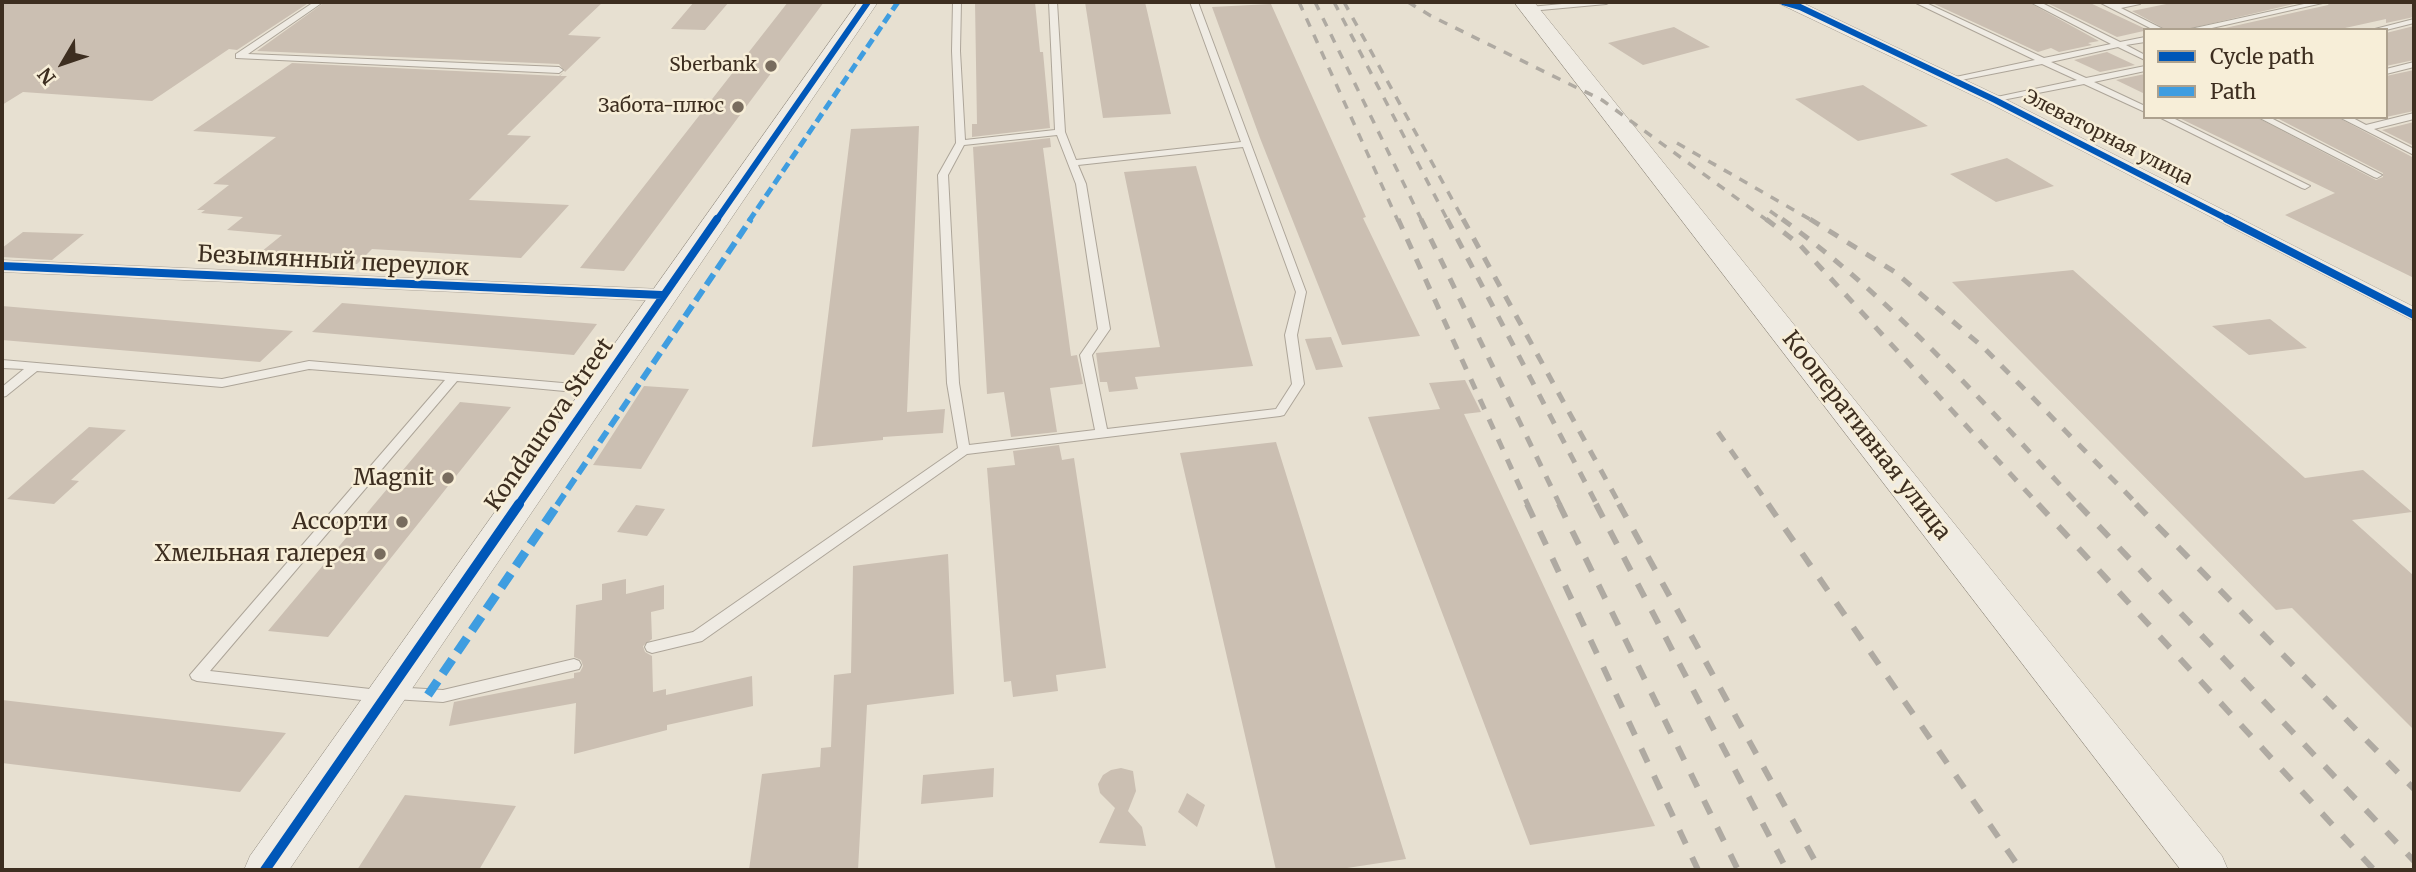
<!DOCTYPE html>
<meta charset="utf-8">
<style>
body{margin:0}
#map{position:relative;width:2416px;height:872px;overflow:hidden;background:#e7e0d1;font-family:Merriweather,serif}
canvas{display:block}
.frame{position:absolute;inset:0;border:4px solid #3d2e20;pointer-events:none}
.legend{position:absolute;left:2143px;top:28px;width:245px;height:91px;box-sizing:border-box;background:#f7eed8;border:2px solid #ada18e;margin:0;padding:9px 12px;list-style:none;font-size:21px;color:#3d2e20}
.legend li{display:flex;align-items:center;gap:14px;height:35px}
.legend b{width:35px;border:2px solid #ada18e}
.north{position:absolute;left:28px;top:28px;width:70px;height:70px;-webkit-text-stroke:5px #f7eed8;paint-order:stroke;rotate:231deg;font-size:19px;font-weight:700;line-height:28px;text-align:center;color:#3d2e20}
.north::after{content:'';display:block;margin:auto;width:24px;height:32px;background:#3d2e20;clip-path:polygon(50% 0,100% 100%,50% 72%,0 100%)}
</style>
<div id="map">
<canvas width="2416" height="872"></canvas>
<div class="frame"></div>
<ul class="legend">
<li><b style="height:9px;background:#0057b8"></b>Cycle path</li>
<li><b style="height:9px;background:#3f9de0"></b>Path</li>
</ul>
<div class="north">N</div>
</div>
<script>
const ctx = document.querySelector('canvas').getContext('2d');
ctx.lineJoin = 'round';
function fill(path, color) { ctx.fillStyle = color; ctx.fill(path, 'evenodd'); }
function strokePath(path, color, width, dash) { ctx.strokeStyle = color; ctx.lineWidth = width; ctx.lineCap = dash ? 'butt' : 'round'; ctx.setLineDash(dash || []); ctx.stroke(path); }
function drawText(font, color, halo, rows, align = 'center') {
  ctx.font = font + ' Merriweather,serif'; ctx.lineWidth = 5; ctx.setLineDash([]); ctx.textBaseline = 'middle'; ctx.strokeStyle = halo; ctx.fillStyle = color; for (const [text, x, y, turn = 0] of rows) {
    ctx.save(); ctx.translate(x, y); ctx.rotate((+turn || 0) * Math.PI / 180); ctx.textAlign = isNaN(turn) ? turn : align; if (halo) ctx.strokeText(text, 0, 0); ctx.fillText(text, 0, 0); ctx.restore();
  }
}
fill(new Path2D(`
 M2,2H310L237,50L229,49L152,101L23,92L2,105Z
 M325,2H603L568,35L601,37L565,72L559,64L257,51Z
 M694,2H729L705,30L671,29Z
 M788,2H824L624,271L580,268Z
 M975,2H1035L1040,52H1043L1050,128L972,137V124H977Z
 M1085,2H1145L1171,114L1103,118Z
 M1930,2H2028L2099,41L2088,43L2092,45L2059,52L2051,48L2038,52Z
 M2045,2H2088L2148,30L2117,37Z
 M2176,2H2302L2184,30H2167L2132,11Z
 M2330,2H2414V17L2386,23V19L2336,30H2216L2328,5Z
 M1271,4L1366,217L1363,218L1420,336L1342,345L1260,138L1212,7Z
 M2414,26V60L2386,66V33Z
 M1674,27L1710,47L1643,65L1608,43Z
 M2107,52L2135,65L2100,72L2074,60Z
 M292,63L559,76L563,73L560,76H567L507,135L531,136L469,200L569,205L521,258L372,249L357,264L256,256L282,235L227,230L243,217L201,213L205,210H197L229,185L213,184L276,137L193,131Z
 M2414,70V111L2386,117V76Z
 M2145,74V94L2116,80Z
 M1863,85L1928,126L1858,141L1795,99Z
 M2177,117H2256L2376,180L2383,177V173L2275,117H2337L2414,158V278L2285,215L2335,193Z
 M2414,122V146L2382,130Z
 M919,126L907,412L945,409L943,433L883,437V440L812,447L851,129Z
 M1050,138L1051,147L1043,148L1071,356L1077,355L1083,384L1050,388L1057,432L1011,437L1004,392L987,394L973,147Z
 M2007,158L2054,186L1996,202L1950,174Z
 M1196,166L1253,366L1135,377L1138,389L1109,392L1107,382H1100L1096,353L1160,347L1124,172Z
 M23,232L84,234L52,260L2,257V248Z
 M2073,270L2305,478L2363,470L2412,512L2352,520L2414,576V730L2292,608L2276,610L1952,282Z
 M342,303L597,324L574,355L312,332Z
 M2,306L293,331L260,362L2,340Z
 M2270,319L2307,348L2249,355L2212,326Z
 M1331,337L1343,367L1316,370L1305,339Z
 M1465,380L1481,412L1464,414L1655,826L1530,845L1368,417L1440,409L1429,383Z
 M644,386L689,389L641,469L593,465Z
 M460,402L511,407L328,637L268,631Z
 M89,427L126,430L71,480L79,481L54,504L7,499Z
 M1276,442L1406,859L1334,870H1276L1180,453Z
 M1059,445L1062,460L1074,458L1106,668L1056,675L1058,691L1013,697L1011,681L1004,682L987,468L1015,465L1013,451Z
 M636,505L665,509L647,536L617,532Z
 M948,554L954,694L867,705L858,870H749L762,774L820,767L821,748L831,747L834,675L851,673L853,566Z
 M626,579V594L664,585V609L651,612L652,639L643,646L645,652L652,656L653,692L666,689V695L752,676L753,706L667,725V730L574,754L576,703L449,726L454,702L574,678V673L580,672L583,666L581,660L574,657L576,605L602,600V584Z
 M2,700L286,733L240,792L2,763Z
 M994,768L993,797L921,804L923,775Z
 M1121,768L1133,771L1136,791L1128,811L1142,827L1146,846L1099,843L1115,808L1100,793L1098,784L1103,775L1111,770Z
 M1187,793L1205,805L1197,827L1178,812Z
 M405,795L516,806L479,870H357Z`), '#cbbfb2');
const lane = new Path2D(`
 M314,2H323L248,54L559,67L563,70L559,73L236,58V54Z
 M953,2H961L960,51L965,140L1055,130L1049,2H1057L1065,132L1076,160L1241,142L1190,2H1198L1306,292L1297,335L1304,384L1284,415L1280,416L967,454L702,641L652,653L647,651L645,647L647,643L693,632L958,448L947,383L938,175L956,143L952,51ZM1057,135L1076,184L1098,329L1080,355L1095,430L969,445L959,383L948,175L964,145ZM1243,147L1296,292L1285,335L1292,384L1276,409L1107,429L1092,355L1110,329L1086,184L1078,165Z
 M1583,2H1610L1606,4L1530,11L1526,9L1530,7Z
 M1914,2H1924L2044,58L2111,44L2030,2H2040L2120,42L2145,37V42L2126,45L2145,55V60L2118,47L2051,62L2086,78L2145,66V71L2094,82L2145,106V112L2084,84L1992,102V98L2077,80L2042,64L1951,82V78L2035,60Z
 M2099,2H2109L2114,4L2141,2L2140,4L2121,8L2165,30H2154Z
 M2313,2H2327L2203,30H2186Z
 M2414,19V23L2386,30H2371Z
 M2414,62V67L2386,74V69Z
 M2414,113V119L2374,129L2414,149V155L2339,117H2351L2366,125Z
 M2159,117H2171L2310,186L2305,189L2302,188Z
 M2258,117H2269L2382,175L2377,178L2374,177Z
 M2,360L222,379L309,361L597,386L603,390L597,394L457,381L210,671L379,690L384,692L386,696L384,700L379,702L197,681L192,679L190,675L445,380L309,369L222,387L37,371L6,396L2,397V387L24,369L2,368Z
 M574,659L579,661L581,665L579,669L443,702L393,699L388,697L386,693L388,689L393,687L443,690Z`);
const street = new Path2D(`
 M1776,2L1805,4L2001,97L2414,307V321L1989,103Z
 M2,260L662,289L669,291L672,295L669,299L662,301L2,272Z`);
const secondary = new Path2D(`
 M858,2H878L289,870H244L250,856Z
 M1514,2H1534L2222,856L2228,870H2181Z`);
strokePath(lane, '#ada599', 2);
strokePath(street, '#ada599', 1);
strokePath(secondary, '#9c958a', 1);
fill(lane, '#efebe3');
fill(street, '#efebe3');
fill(secondary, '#efebe3');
strokePath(new Path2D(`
 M1299,2L1398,221
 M1315,2L1422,221
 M1334,2L1448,221
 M1344,2L1464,221
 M1408,2L1431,16L1602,100L1768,221
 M1677,143L1813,221
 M1770,211L1784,221`), '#afaaa2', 3.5, [9, 9]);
strokePath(new Path2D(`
 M1398,219L1528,505
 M1421,219L1560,505
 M1447,219L1597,505
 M1463,219L1620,505
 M1766,219L1799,244L2039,505
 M1782,219C1894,300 1985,405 2079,505
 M1810,219L1895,272L1984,348L2138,505
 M1718,432L1769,505`), '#afaaa2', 5, [11, 11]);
strokePath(new Path2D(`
 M1527,504L1698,870
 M1559,504L1738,870
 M1596,504L1787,870
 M1619,504L1820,870
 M1768,504L2021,870
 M2038,504L2374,870
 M2078,504L2414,861
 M2136,504L2414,789`), '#afaaa2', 6, [15, 15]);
strokePath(new Path2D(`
 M749,221L898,2`), '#3f9de0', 5, [10, 5]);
strokePath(new Path2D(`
 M557,505L751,219`), '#3f9de0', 6, [13, 6]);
strokePath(new Path2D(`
 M428,695L558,504`), '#3f9de0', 9, [17, 9]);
strokePath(new Path2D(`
 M1783,2L1800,7L1995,100L2231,221
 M716,221L868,2`), '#0057b8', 6);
strokePath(new Path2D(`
 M2227,219L2414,315
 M2,266L662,295
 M518,505L717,219`), '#0057b8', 8);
strokePath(new Path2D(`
 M265,870L519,504`), '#0057b8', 10);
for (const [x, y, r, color] of [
 [771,66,7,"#786c5e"],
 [738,107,7,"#786c5e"],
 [448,478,7,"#786c5e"],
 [402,522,7,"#786c5e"],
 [380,554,7,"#786c5e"]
]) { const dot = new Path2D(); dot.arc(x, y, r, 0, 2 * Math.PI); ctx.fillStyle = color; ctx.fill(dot); strokePath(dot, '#f7eed8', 2.5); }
drawText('19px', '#3d2e20', '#f7eed8', [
 ["Sberbank",757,66],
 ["Забота-плюс",724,107]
], 'right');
drawText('19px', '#3d2e20', '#f7eed8', [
 ["Элеваторная улица",2108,138,27]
]);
drawText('23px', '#3d2e20', '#f7eed8', [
 ["Безымянный переулок",333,262,3],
 ["Kondaurova Street",550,425,-55],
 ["Кооперативная улица",1866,436,52]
]);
drawText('23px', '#3d2e20', '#f7eed8', [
 ["Magnit",434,478],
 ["Ассорти",388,522],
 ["Хмельная галерея",366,554]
], 'right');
</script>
